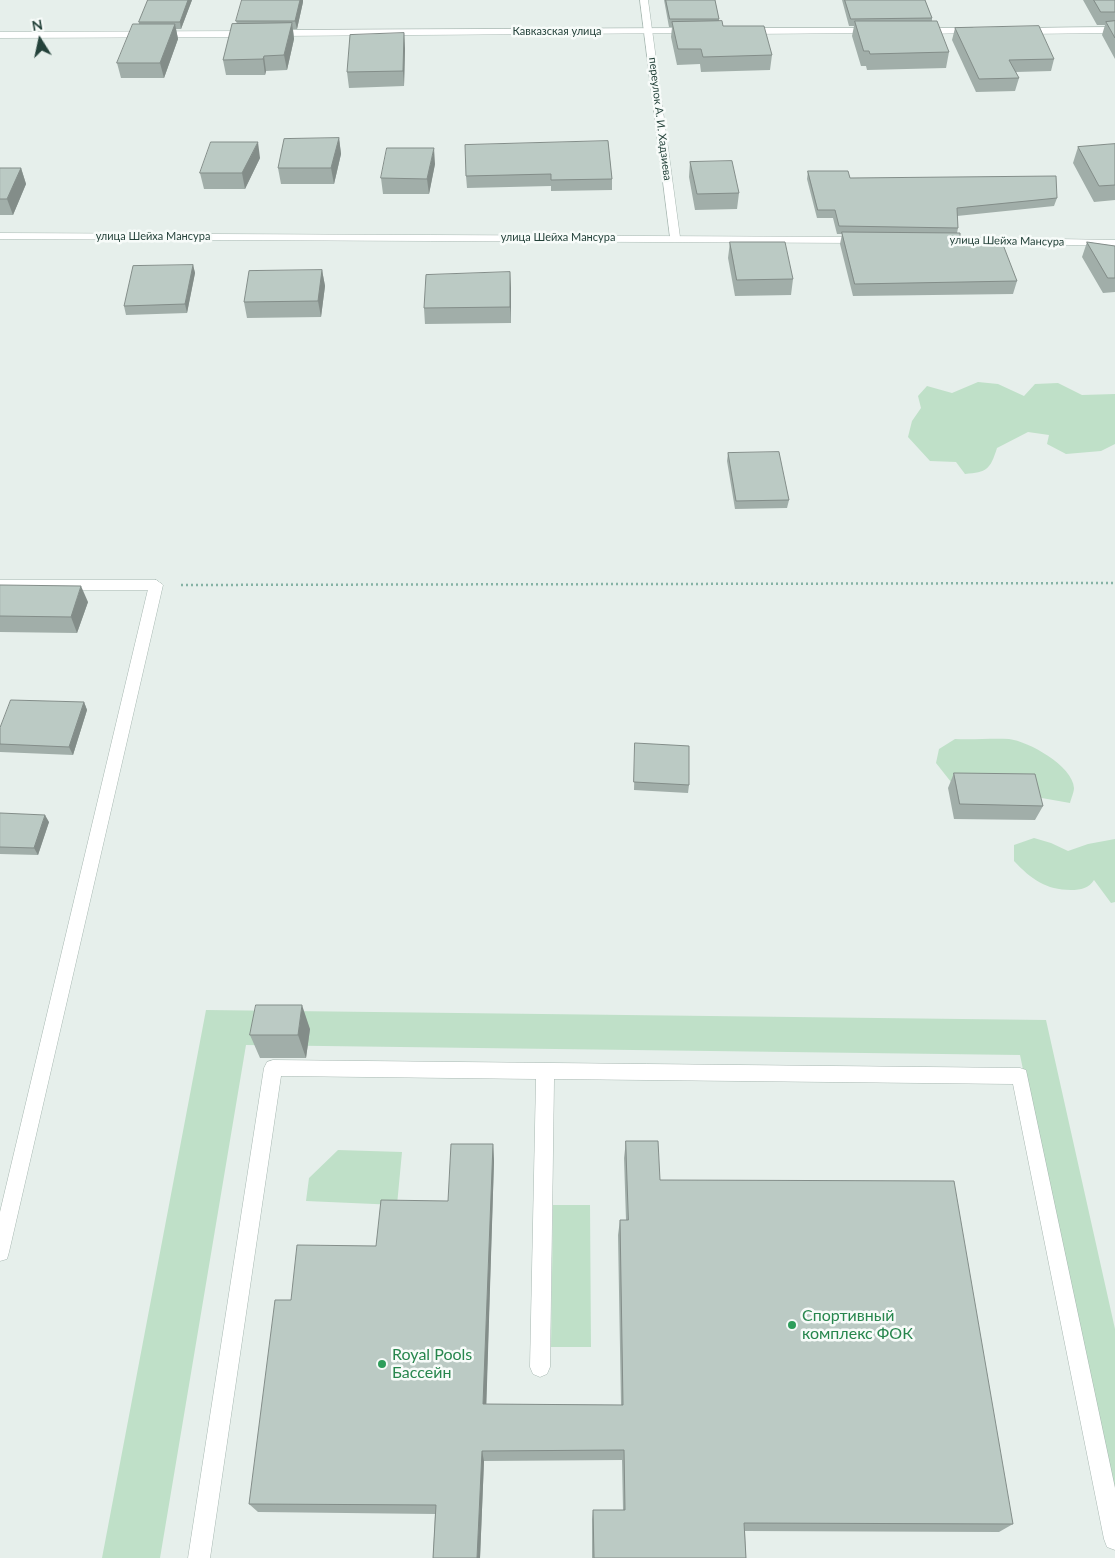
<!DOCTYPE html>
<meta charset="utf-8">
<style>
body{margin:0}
#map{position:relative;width:1115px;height:1558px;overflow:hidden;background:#e6efeb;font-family:Lato,sans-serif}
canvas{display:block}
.north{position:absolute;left:15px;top:15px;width:50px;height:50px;-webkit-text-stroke:4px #f7fbf9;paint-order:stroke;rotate:350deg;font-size:14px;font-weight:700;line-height:20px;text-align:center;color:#24423a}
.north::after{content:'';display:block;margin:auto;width:18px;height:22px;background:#24423a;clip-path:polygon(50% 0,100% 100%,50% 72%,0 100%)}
</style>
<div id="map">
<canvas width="1115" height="1558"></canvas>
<div class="north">N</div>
</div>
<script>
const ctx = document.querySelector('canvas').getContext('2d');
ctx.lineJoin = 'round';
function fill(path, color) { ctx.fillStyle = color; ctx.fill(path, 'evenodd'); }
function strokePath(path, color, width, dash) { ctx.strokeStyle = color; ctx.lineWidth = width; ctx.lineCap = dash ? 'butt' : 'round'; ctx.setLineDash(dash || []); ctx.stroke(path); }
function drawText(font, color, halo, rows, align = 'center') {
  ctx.font = font + ' Lato,sans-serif'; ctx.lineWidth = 5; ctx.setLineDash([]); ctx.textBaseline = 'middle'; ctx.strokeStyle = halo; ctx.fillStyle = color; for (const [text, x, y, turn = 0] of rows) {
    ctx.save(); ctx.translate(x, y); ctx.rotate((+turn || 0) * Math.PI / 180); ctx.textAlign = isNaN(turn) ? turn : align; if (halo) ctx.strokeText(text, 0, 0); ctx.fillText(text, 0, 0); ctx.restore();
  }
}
fill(new Path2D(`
 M978,382L998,384L1024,396L1035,384L1058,383L1082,395L1115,394V444L1101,451L1066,454L1047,444L1049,435L1028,432L997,448C990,470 987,472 965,474L956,462L930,461L908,437L912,421L921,408L918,396L927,386L952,393Z
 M955,739C973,740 992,738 1009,739C1028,741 1073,766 1074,788C1074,792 1071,799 1070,803L951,782L936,763L939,749Z
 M1034,838L1051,843L1068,851L1088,844L1115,839V902L1111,903L1094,880C1089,888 1081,890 1071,890C1046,890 1031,879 1014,861V845Z
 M206,1010L1046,1020L1115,1329V1514L1020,1055L246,1045L160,1558H102Z
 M338,1150L402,1152L397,1205L306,1201L309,1178Z
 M553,1205H590L591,1347H551Z`), '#bfe0c8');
const lane = new Path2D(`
 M640,0H648L680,237L675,240L670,237Z
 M156,580L163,585L9,1252L7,1259L0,1261V1212L149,585Z
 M273,1060L1020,1068L1026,1070L1115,1488V1550L1107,1547L1104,1539L1013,1084L554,1079L550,1367L547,1374L540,1377L533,1374L530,1367L536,1079L281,1076L210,1558H188L264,1068L267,1062Z`);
const street = new Path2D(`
 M1115,27V33L1021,34L1017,31L1021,28Z
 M691,28L695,31L694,33L274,36L270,33L274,30Z
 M873,28L877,31L876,33L744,34L740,31L744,28Z
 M973,28L977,31L976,33L921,34L917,31L921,28Z
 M0,32L248,31L252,34L248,37L0,38Z
 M0,233L861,237L866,240L861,243L0,239Z
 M939,237L1115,240V246L935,242V238Z
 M0,580H156L163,585L156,590H0Z`);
strokePath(lane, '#a8b8b2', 1);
strokePath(street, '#a8b8b2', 1);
strokePath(new Path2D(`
 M181,585L1115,583`), '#86b3a5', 2.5, [2, 3]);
fill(lane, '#fff');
fill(street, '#fff');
fill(new Path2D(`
 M148,0H192L181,29H176L178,39L164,78H121L117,63L139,24V22Z
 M664,0H715L719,19V21L723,26L772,55L770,70L701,72L700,64L677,65L671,37L672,27H669Z
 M842,0H925L932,18V21L949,52L946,68L867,70L866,66H861L852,36L854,26H849Z
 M1083,0H1115V59L1102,35L1105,25H1097Z
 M303,2L297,29H293L294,39L287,70L266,71L265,75H226L223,60L237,24L236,21Z
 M955,28L1054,59L1051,71L1016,72L1019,78L1015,91L976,92L952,40Z
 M404,33L405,49L404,86L349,88L347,72Z
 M339,138L341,154L334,184H281L278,168Z
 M608,141L612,179V190L551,191V186L467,188L466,176Z
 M1115,144V200L1094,202L1073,163L1078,147Z
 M260,158L245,189H204L200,173Z
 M690,162L739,193L737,209L695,210L689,177Z
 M435,164L429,194H383L381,178Z
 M0,168H21L26,184L13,215H0Z
 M808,171L850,178L1057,198L1054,206L957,216L958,228L957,233L960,242L1017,281L1013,294L853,296L840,244L842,234H837L833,218H817L807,179Z
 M730,242L793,279L791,295L735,296L728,258Z
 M1087,242L1115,246V292L1103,293L1082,257Z
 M193,265L195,273L187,313L126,315L124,306Z
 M322,270L325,286L321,317L247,318L244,302Z
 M510,272L511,323L425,324L424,308Z
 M728,453L789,500L787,508L735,509L727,461Z
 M0,585L88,602L77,633L0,632Z
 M84,702L87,710L73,755L0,752V728Z
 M635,751L689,785L688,793L634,790Z
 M954,773L1043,806L1035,820L954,819L948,788Z
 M0,813L49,822L38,855L0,854Z
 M310,1029L306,1058H260L250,1035Z
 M626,1141L660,1180L1013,1524L999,1532L745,1531L746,1558H592V1519L593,1510H623L622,1460L484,1461L480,1558H433L435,1514L258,1512L249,1504L291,1300L448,1201L493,1144L494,1161L486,1404L621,1405L618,1235L620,1220H626L624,1158Z`), '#a1aea9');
fill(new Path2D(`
 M188,0H192L181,29L180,22Z
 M300,0H303V2L297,29L295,21Z
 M292,23L294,39L287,70L284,55Z
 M175,24L178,39L164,78L160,63Z
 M404,33L405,49L404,86L403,71Z
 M264,56L266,71L265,75L263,59Z
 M339,138L341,154L334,184L331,168Z
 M258,142L260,158L245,189L242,173Z
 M434,148L435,164L429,194L427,179Z
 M21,168L26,184L13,215L7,199Z
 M193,265L195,273L187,313L185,304Z
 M322,270L325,286L321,317L318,301Z
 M510,272L511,288V323L510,307Z
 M81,586L88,602L77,633L71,617Z
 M84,702L87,710L73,755L69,747Z
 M45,815L49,822L38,855L34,848Z
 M302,1005L310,1029L306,1058L298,1035Z
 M493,1144L494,1161L486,1416L483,1404Z
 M482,1451L484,1461L480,1558H477Z`), '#838d89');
const building = new Path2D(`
 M148,0H188L180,22H139Z
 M242,0H300L295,21H236Z
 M666,0H715L719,19H670Z
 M845,0H925L932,18L851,19Z
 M1094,0H1115V12H1101Z
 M722,21L723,26H764L772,55L703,57L701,49H678L672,22Z
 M855,21H937L949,52L870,54L869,51H864Z
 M1115,21V38L1106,22Z
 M292,23L284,55L264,56L263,59L223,60L232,24Z
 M133,24H175L160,63H117Z
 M1039,26L1054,59L1009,60L1019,78L979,79L955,28Z
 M404,33L403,71L347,72L350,35Z
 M339,138L331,168H278L284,139Z
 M608,141L612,179L551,180V174L466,176L465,145Z
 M211,142H258L242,173H200Z
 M1115,144V185L1099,186L1078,147Z
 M387,148H434L427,179L381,178Z
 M732,161L739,193L697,194L690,162Z
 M0,168H21L7,199H0Z
 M808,171H848L850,178L1056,176L1057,198L957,208L958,228L839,226L835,210H818Z
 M842,232L960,233V242H1002L1017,281L855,284Z
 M730,242H785L793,279L737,280Z
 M1087,242L1115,246V278H1108Z
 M193,265L185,304L124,306L133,266Z
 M322,270L318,301L244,302L249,271Z
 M510,272V307L424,308L426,275Z
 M779,452L789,500L736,501L728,453Z
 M0,585L81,586L71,617L0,616Z
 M11,700L84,702L69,747L0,744V728Z
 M635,743L689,746V785L634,782Z
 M954,773L1035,774L1043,806L960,804Z
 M0,813L45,815L34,848L0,847Z
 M256,1005H302L298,1035H250Z
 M626,1141H658L660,1180L954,1181L1013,1524L744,1523L746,1558H594L593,1510H625L624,1450L482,1451L477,1558H433L436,1505L249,1504L275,1300H291L297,1245L376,1246L381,1200L448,1201L451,1144H493L483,1404L623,1405L620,1220H628Z`);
fill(building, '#bbcac4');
strokePath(building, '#838d89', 1);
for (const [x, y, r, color] of [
 [792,1325,5,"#2e9e5b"],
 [382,1364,5,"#2e9e5b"]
]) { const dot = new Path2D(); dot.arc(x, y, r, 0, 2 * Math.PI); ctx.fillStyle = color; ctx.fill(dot); strokePath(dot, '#f7fbf9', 2); }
drawText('11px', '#24423a', '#f7fbf9', [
 ["Кавказская улица",557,31],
 ["переулок А. И. Хадзиева",660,119,83],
 ["улица Шейха Мансура",153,236],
 ["улица Шейха Мансура",558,237],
 ["улица Шейха Мансура",1007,241,1]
]);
drawText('16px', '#27864d', '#f7fbf9', [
 ["Спортивный",802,1316],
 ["комплекс ФОК",802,1334],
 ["Royal Pools",392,1355],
 ["Бассейн",392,1373]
], 'left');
</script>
